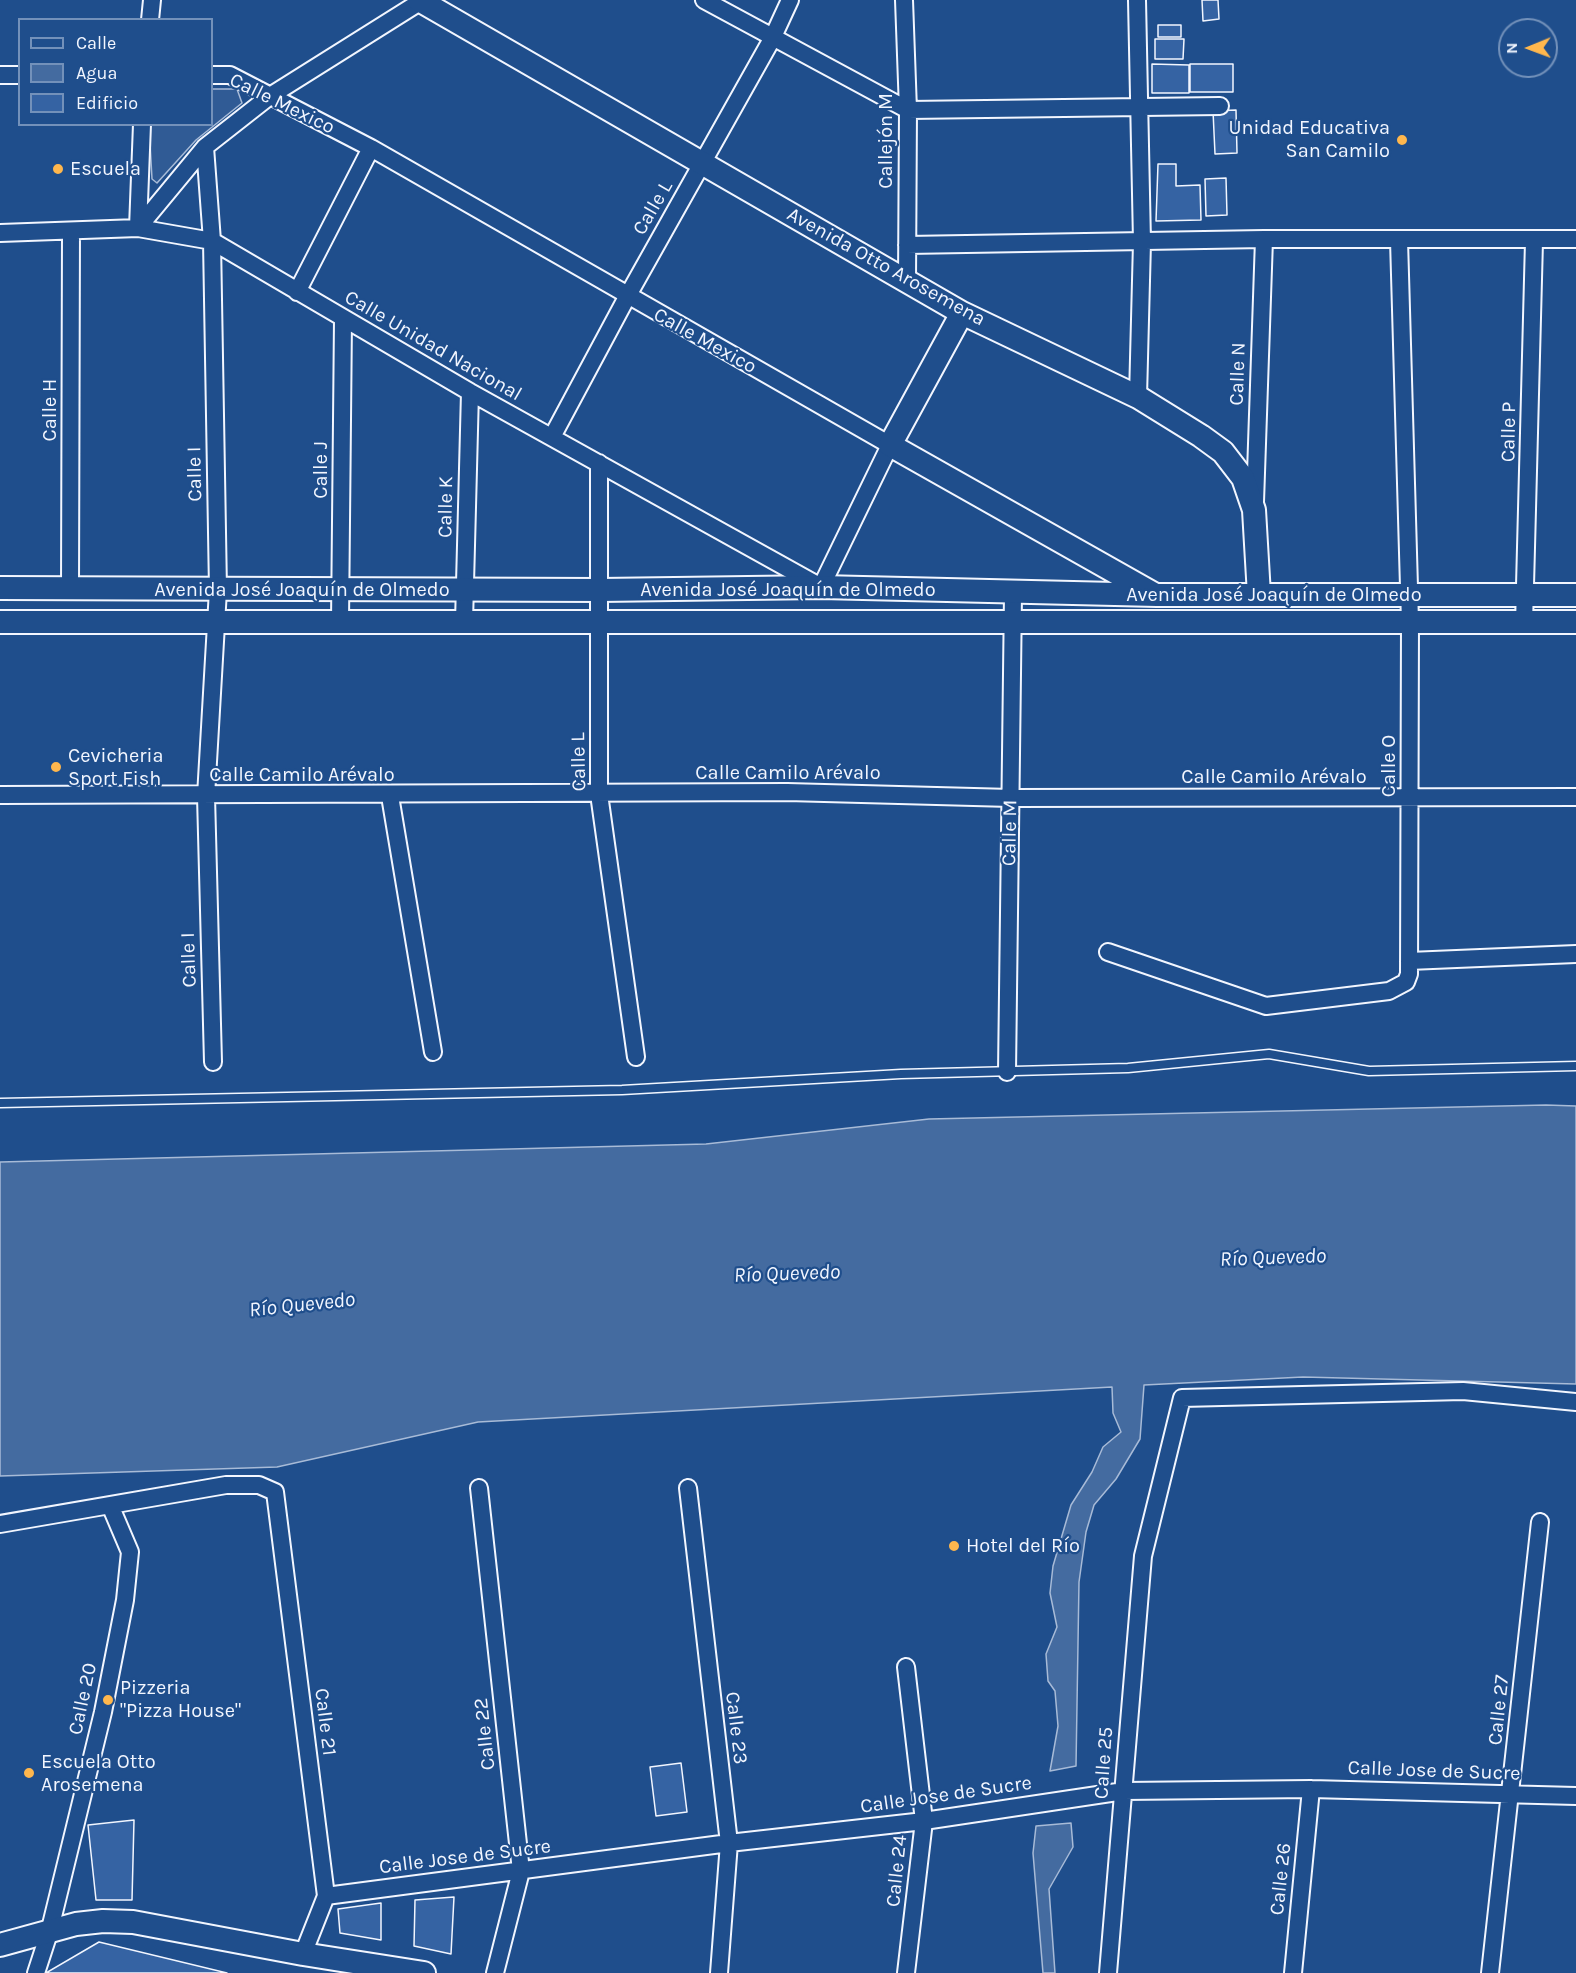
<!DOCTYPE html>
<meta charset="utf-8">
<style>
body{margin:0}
#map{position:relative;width:1576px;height:1973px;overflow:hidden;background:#1f4e8c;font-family:Karla,sans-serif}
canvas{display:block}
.legend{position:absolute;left:18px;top:18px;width:195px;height:108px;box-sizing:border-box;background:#1f4e8c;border:2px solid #7391ba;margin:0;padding:8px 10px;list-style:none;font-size:18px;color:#f2f6ff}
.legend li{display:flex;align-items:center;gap:12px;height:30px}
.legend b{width:30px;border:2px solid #7391ba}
.north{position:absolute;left:1498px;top:18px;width:60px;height:60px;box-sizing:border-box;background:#1f4e8c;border:2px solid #7391ba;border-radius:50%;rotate:269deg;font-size:16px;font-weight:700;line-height:24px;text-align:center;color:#f2f6ff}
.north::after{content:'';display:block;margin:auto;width:21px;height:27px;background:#ffb74d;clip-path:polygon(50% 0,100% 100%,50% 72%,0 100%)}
</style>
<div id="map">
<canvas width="1576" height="1973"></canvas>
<ul class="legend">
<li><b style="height:8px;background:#1f4e8c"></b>Calle</li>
<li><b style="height:16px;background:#446ba0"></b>Agua</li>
<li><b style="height:16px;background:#3563a3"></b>Edificio</li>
</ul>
<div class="north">N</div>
</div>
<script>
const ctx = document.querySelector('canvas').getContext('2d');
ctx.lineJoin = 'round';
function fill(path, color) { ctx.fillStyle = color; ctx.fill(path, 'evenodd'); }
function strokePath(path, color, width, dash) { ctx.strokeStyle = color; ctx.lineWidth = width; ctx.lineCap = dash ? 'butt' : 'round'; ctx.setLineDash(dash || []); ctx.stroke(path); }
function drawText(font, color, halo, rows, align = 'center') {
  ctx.font = font + ' Karla,sans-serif'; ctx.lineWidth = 4.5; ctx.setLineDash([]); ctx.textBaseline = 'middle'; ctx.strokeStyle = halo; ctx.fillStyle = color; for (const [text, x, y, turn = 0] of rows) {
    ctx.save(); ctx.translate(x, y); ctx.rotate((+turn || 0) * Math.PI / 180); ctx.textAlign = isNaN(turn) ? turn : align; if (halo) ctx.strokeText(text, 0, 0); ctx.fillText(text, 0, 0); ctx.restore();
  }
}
const built = new Path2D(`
 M212,89H237L242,103L196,140L157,183L152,179L149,125L212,124Z`);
fill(built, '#305b95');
strokePath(built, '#a8bbd7', 1.5);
const water = new Path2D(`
 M1546,1105L1576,1106V1384L1303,1377L1144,1385L1140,1439L1116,1479L1094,1505L1086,1532L1079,1582L1076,1766L1050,1771L1058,1726L1055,1691L1048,1681L1046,1654L1057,1627L1050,1593L1053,1566L1071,1505L1092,1472L1103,1447L1121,1432L1113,1413L1112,1387L478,1422L277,1467L0,1476V1162L706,1144L929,1119Z
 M1071,1823L1073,1847L1049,1889L1055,1973H1043L1033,1853L1036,1826Z`);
fill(water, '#446ba0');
strokePath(water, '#a8bbd7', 1.5);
const building = new Path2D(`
 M1202,0H1218L1219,19L1203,21Z
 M1158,25H1181V37H1158Z
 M1155,39H1184L1183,59H1155Z
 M1152,64L1189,65V93H1152Z
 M1190,64H1233V92H1190Z
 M1236,110L1237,153L1215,154L1213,111Z
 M1158,164H1176V186L1200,185L1201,220L1156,221Z
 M1226,178L1227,215L1206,216L1205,179Z
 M681,1763L687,1812L656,1816L650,1767Z
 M134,1820L132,1900H96L88,1825Z
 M454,1897L451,1954L414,1946L415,1900Z
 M381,1903V1940L340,1933L338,1909Z
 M99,1942L227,1973H46Z`);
fill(building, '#3563a3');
strokePath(building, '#f2f6ff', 1.5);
const service = new Path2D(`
 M0,1103L622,1090L901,1074L1128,1068L1269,1054L1369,1071L1576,1066`);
const minor = new Path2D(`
 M704,0L908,110L1220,106
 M904,0L908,110L907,281
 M1137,0L1142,242L1138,397
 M150,20L152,0
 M0,75H20
 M138,228L205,147
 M138,228L142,124
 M0,233L138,228L212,241L470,392L821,587L890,445L371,148L230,75H212
 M907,245L1264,239H1576
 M297,292L371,148
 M552,437L627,297L772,39L790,0
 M599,463V794L636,1057
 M1255,502L1264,239
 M70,589L71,231
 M340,622L343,319
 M464,622L470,392
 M1524,624L1534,241
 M0,795L787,792L1011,798L1576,797
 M390,796L433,1052
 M1108,952L1266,1006L1389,991L1406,982L1409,974L1410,622L1399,240
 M1409,961L1576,954
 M213,1062L206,796L218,590L212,241L205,147L270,96L423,0
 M1007,1072L1013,594
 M479,1488L521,1871L495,1973
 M688,1488L729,1843L719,1973
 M0,1524L226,1485H259L275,1492L326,1896L303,1954
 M906,1667L924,1821L906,1973
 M326,1896L729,1843L924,1821L1124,1791L1311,1789L1576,1796
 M36,1973L49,1933L103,1712L125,1600L130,1552L110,1505
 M1108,1973L1143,1556L1182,1398L1463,1391L1576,1402
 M1293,1973L1311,1789
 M1490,1973L1540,1522`);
const secondary = new Path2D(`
 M419,0L962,313L1138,397L1201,436L1223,452L1243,478L1254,510L1259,595
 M962,313L890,445L1154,594
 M0,588L601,590L821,587L1157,595H1576
 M0,622H1576
 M0,1945L76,1924L103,1921L133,1922L303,1954L424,1973`);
strokePath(service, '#f2f6ff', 11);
strokePath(minor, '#f2f6ff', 20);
strokePath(secondary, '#f2f6ff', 26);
strokePath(service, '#1f4e8c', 8);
strokePath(minor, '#1f4e8c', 16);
strokePath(secondary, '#1f4e8c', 22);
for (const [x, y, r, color] of [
 [1402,140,6,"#ffb74d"],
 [58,169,6,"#ffb74d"],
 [56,767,6,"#ffb74d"],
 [954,1546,6,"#ffb74d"],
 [108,1700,6,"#ffb74d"],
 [29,1773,6,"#ffb74d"]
]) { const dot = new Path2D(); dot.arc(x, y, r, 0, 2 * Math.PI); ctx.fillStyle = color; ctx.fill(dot); strokePath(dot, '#1f4e8c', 2); }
drawText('20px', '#f2f6ff', '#1f4e8c', [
 ["Calle Mexico",282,104,26],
 ["Callejón M",886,141,-90],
 ["Calle L",653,208,-60],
 ["Avenida Otto Arosemena",886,267,29],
 ["Calle Mexico",705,341,29],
 ["Calle Unidad Nacional",433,346,30],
 ["Calle N",1238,374,-88],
 ["Calle H",50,410,-90],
 ["Calle P",1509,432,-89],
 ["Calle J",321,470,-90],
 ["Calle I",195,474,-91],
 ["Calle K",446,507,-89],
 ["Avenida José Joaquín de Olmedo",302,590],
 ["Avenida José Joaquín de Olmedo",788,590],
 ["Avenida José Joaquín de Olmedo",1274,595],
 ["Calle L",579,762,-91],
 ["Calle O",1389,766,-90],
 ["Calle Camilo Arévalo",788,773],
 ["Calle Camilo Arévalo",302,775],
 ["Calle Camilo Arévalo",1274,777],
 ["Calle M",1010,833,-89],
 ["Calle I",189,960,-92],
 ["Calle 20",83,1699,-78],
 ["Calle 27",1499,1710,-84],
 ["Calle 21",325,1722,83],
 ["Calle 23",736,1728,83],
 ["Calle 22",485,1734,-96],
 ["Calle 25",1104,1763,-86],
 ["Calle Jose de Sucre",1434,1771,2],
 ["Calle Jose de Sucre",946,1795,-8],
 ["Calle Jose de Sucre",465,1857,-7],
 ["Calle 24",897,1871,-84],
 ["Calle 26",1281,1879,-84]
]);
drawText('20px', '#f2f6ff', '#1f4e8c', [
 ["Unidad Educativa",1390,128,"right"],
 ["San Camilo",1390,151,"right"],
 ["Escuela",70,169],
 ["Cevicheria",68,756],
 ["Sport Fish",68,779],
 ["Hotel del Río",966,1546],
 ["Pizzeria",120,1688],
 ["\"Pizza House\"",120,1711],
 ["Escuela Otto",41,1762],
 ["Arosemena",41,1785]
], 'left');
drawText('italic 21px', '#f2f6ff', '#1f4e8c', [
 ["Río Quevedo",1273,1258,-2],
 ["Río Quevedo",787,1274,-2],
 ["Río Quevedo",302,1305,-6]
]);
</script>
